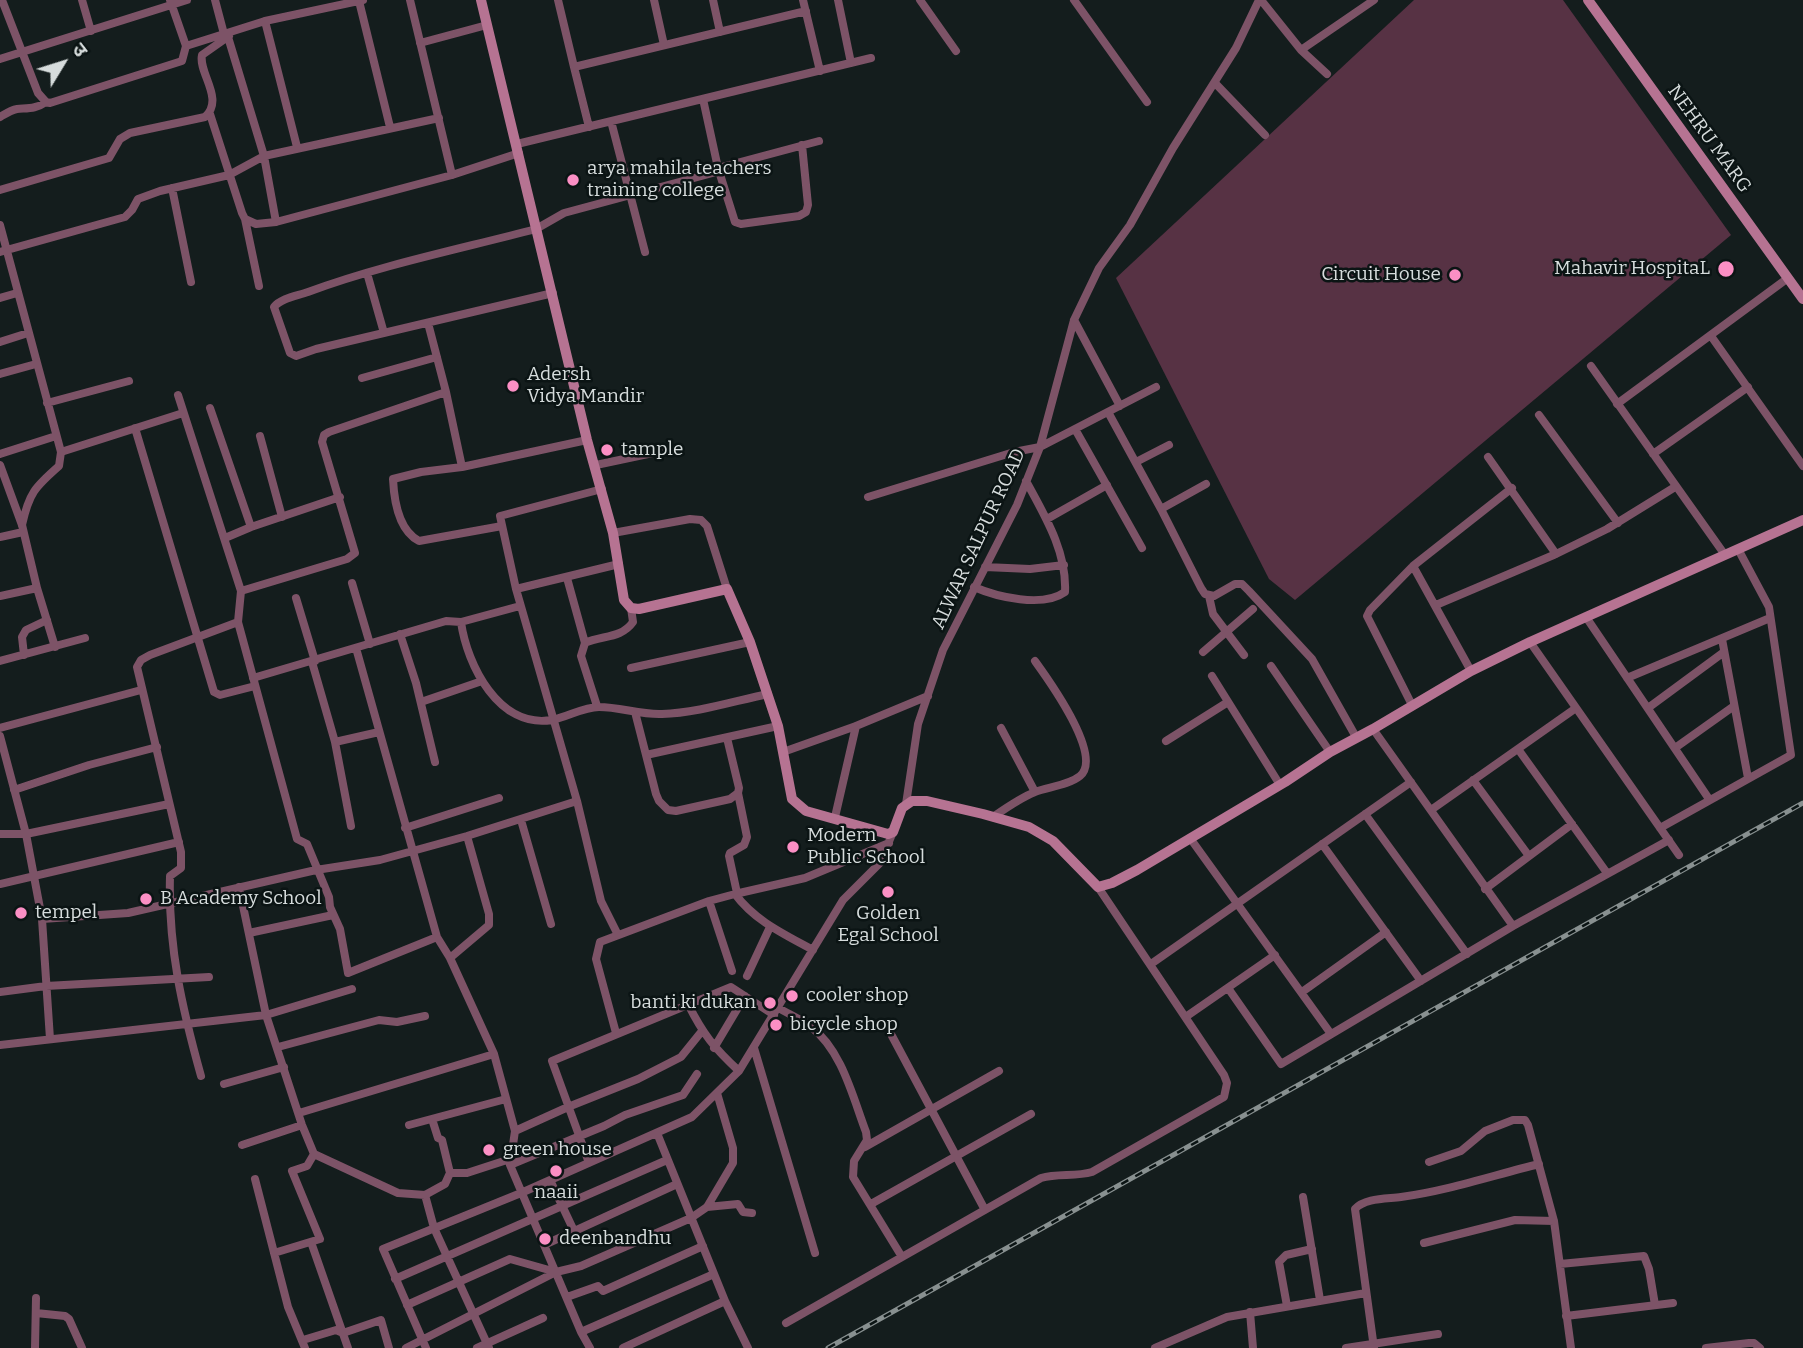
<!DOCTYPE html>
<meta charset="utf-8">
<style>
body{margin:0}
#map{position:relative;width:1803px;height:1348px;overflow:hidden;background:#141d1d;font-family:Bitter,"Noto Sans Devanagari",serif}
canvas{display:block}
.north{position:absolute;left:28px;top:28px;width:70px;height:70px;-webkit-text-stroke:5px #0b1414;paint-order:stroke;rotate:52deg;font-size:19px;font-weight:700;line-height:28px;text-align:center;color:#d6dcdc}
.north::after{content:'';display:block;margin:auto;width:24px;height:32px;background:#d6dcdc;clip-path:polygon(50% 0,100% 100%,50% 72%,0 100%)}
</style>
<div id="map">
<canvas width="1803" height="1348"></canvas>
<div class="north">उ</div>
</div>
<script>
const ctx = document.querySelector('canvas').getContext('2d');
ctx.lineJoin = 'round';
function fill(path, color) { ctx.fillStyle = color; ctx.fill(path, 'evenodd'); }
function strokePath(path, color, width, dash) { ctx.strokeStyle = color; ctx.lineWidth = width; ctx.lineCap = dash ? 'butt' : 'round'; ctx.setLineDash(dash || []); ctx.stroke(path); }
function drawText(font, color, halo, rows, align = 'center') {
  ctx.font = font + ' Bitter,serif'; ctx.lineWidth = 5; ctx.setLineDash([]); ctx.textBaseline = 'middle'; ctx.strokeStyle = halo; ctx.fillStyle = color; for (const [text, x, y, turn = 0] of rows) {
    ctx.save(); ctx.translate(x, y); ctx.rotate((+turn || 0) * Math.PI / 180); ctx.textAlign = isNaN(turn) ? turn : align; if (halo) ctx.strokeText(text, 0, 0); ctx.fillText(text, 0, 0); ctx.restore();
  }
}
fill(new Path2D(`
 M1414,0H1563L1731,235L1295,600L1269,579L1116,278Z`), '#573244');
strokePath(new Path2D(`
 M2,0L38,93L46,102L50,103L182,61L186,46L265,21L363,0
 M82,0L91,31
 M170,0L186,46
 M215,0L224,34
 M410,0L452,175
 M558,0L574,67
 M654,0L664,45
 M713,0L720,32
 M803,0L820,71
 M838,0L851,63
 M920,0L956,51
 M1074,0L1147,102
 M1261,0L1301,50L1327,74
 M359,1L390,127
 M265,21L297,147
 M228,37L264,156L276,222
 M420,43L487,25
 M1301,50L1374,0
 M0,59L187,0
 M1215,83L1265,135
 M703,99L718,168L735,222L741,224L799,216L806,212L808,205L802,145
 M210,114L242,213L245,219L256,224L276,222L452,175L519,153
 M0,117C5,114 11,110 17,109C28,108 36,109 46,102
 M611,121L645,252
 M589,127L574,67L806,11
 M517,144L871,58
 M718,168L819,141
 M172,188L191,282
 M0,190L109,158L120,139L130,133L205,117C225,99 198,73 202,55L229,36
 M245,219L259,286
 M0,225L61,452L59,466C35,487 29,493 22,525
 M0,252L125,217L132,210L138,199L160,191L229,175L264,156L439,118
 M367,273L384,333
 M553,293L316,349L296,356L290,353L274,307C281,298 297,296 308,292C381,265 460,249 536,229L564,213L720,171
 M0,298L17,293
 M1074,320L1120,406
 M428,323L446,392L462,467
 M1711,336L1803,466
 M0,342L28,333
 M1591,366L1725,555
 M0,374L36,364
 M362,378L437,357
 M178,395L241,591L238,622L297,839L307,844L329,897L330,907L340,929L348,973L437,937
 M47,403L129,381
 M1617,404L1788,278
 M210,408L251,527
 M1108,412L1161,509L1201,588L1205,594L1214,596L1235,584H1242L1249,591L1312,659L1356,737
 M1539,415L1618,523
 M135,428L214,692L220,695L255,686
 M1075,429L1142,548
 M260,436L282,517
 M61,452L183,413
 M0,454L56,436
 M1653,454L1748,387
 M1488,457L1556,554
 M1136,462L1169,445
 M0,465L22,525L37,588L55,647
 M596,465L662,451
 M602,489L500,516L516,589L577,801L601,901L618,935
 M868,497L1014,452L1040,447L1156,387
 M1161,509L1206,484
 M1047,519L1107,485
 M502,526L419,541C398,530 394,500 393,479L421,472L462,467L587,440
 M613,533L690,519L701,520L707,526L727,589
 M0,537L23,532
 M225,538L251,527L340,497
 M1413,566L1471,671
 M985,567L1030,569L1064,565
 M567,578L585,643
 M352,583L370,644
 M974,587C997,597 1043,608 1065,592C1067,552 1045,516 1026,481
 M516,589L619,564
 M241,591L347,559L355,553L322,442L324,435L329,432L446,392
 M0,596L37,588
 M1209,596L1213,614L1244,655
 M296,598L315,661
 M1436,605L1556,554L1607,529L1675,487
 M1586,617L1709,799
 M461,622C467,665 499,729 552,720C568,717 583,707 599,707C620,707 641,715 662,714C697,713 734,701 768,694
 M400,634L416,683L435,762
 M1722,639L1748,778
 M1530,642L1679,855
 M356,648L437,937L450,958L494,1054L515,1131L510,1165L581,1332L590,1348
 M1203,652L1253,609
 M24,655L22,637L26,630L47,620
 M0,661L85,638
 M312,662L335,742L351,826
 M1271,666L1330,752
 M631,668L750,642
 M1212,676L1280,785
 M253,678L446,621L461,622L520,606
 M1627,678L1770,618
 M421,702L482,681
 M1412,705L1367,616L1370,610L1413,566L1512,488
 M597,706L581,656L585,643C602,635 621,639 633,622L631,608
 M1648,708L1724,652
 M635,712L656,794L659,801L668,810L676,811L730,799L738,793L739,788L727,738
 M0,728L141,690
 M1001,728L1035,792
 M1373,729L1513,926
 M0,736L26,834L42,919L50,1039
 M1166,741L1228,702
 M335,742L379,732
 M1675,748L1734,706
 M1518,749L1607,873
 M783,752L856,726L928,696
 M646,755L778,726
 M1473,780L1529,856
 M14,790L89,765L157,747
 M906,804L918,724L943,650L1017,505L1040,447L1074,320L1099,268L1130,225L1173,148L1236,48L1259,0
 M1431,810L1576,708
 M1365,814L1467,954
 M835,817L856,726
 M993,817C1006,808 1020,798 1035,792C1049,787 1069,785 1080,776C1104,756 1048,679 1035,661
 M521,820L551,924
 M405,828L499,798
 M1660,828L1791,755L1769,607L1738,549
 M0,834H26L169,804
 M1190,838L1331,1034
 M1322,844L1421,981
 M0,884L179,842
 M239,887L266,1015L302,1125L314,1154L398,1193L425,1195
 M1485,889L1572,824
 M737,893L729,856L730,853L744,845L747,837L738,793
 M735,894L805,878L889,843
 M709,901L732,971
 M42,919L128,913L316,870L380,860L467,836L577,801
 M249,933L333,915
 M450,958L489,925V914L467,836
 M1151,964L1411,782
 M747,976L770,927
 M1228,988L1281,1064L1513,926L1669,840
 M0,992L46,986L209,977
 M1302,992L1386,932
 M688,1004C703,1034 714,1048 739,1071
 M777,1007C788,1014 801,1019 811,1027C842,1050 853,1098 866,1132L867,1140L854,1161L853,1177L902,1257
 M1187,1016L1275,955
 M616,1033L596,959L600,942L709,901L735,894C755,921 784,934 813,950
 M892,1036L985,1210
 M0,1045L266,1015L352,989
 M278,1047L379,1020L397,1022L425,1016
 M714,1048L745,996
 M754,1048L815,1253
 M201,1076C182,1008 168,947 170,876L181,868V852L137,667L141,660L150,655L238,622
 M224,1084L284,1067
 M299,1113L494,1054
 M432,1119L438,1138L442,1140L450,1173H467L510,1159
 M409,1125L506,1099
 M515,1131L568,1107L638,1079L681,1057L702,1031
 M657,1133L725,1301L748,1348
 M242,1145L302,1125
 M865,1147L999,1071
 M1429,1162L1461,1151L1485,1131L1513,1120H1525L1528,1125L1554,1221L1571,1348
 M589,1163L552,1061L731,987L774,1015
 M510,1165L604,1126L625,1115L683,1095L697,1074
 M450,1173L445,1184L425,1195L434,1228L489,1348
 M255,1179L288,1307L305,1348
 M550,1180L574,1231
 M1303,1197L1320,1300
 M871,1204L1031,1114
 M707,1207L738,1204L743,1212L752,1213
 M311,1242L348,1348
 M1424,1243L1515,1220L1554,1221
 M544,1245L677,1184
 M274,1253L320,1239L292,1171L307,1166L314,1154
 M1560,1264L1644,1256L1649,1269L1655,1305
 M395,1279L667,1160
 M567,1297L598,1286L603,1291L703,1246
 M407,1305L510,1259L556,1272
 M1287,1306L1279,1262L1286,1255L1312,1249
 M1250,1312L1253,1348
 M36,1313L65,1316L69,1319L82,1348
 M1566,1316L1673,1303
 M786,1323L1041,1178C1058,1173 1075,1177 1092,1172L1224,1097L1227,1083L1224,1075L1098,887
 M581,1332L714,1274
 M303,1340L336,1330L343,1333L381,1320L389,1348
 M35,1348L36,1298
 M406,1348L556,1272L581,1266L691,1218L707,1207L733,1163V1148L717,1093
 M426,1348L383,1249L521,1193L692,1117L739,1071L843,900L880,863L893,832
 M477,1348L543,1318
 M623,1348L725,1301
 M1155,1348L1227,1317L1366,1293
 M1346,1348L1438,1334
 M1374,1348L1355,1209C1365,1198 1386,1199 1401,1197C1447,1191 1494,1175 1539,1164
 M1706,1348L1749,1343H1754L1760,1348`), '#7d5367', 8);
strokePath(new Path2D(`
 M481,0L587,440L613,533L624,600L631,608L639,609L727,589L750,642L778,726L792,799L806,811L888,834L893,832L902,808L912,801H927L983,814L1029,827L1053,841L1098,887L1112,883L1137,870L1285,782L1330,752L1373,729L1471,671L1530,642L1803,520
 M1588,0L1803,299`), '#b67392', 10);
const rail = new Path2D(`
 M828,1348L1803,803`);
strokePath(rail, '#889090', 5);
strokePath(rail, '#0b1414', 2.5, [8]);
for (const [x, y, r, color] of [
 [573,180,7,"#fb8fc4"],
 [1726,269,9,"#fb8fc4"],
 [1455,275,7,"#fb8fc4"],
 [513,386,7,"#fb8fc4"],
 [607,450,7,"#fb8fc4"],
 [793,847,7,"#fb8fc4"],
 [888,892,7,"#fb8fc4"],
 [146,899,7,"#fb8fc4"],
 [21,913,7,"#fb8fc4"],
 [792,996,7,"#fb8fc4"],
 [770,1003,7,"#fb8fc4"],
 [776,1025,7,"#fb8fc4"],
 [489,1150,7,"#fb8fc4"],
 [556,1171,7,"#fb8fc4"],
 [545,1239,7,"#fb8fc4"]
]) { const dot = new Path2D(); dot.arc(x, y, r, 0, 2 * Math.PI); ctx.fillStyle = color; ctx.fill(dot); strokePath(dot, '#0b1414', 2.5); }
drawText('19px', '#d6dcdc', '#0b1414', [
 ["NEHRU MARG",1709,139,54],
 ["ALWAR SALPUR ROAD",979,539,-65]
]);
drawText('19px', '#d6dcdc', '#0b1414', [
 ["arya mahila teachers",587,169],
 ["training college",587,191],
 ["Mahavir HospitaL",1710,269,"right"],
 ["Circuit House",1441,275,"right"],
 ["Adersh",527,375],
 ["Vidya Mandir",527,397],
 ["tample",621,450],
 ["Modern",807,836],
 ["Public School",807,858],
 ["B Academy School",160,899],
 ["tempel",35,913],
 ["Golden",888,914,"center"],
 ["Egal School",888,936,"center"],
 ["cooler shop",806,996],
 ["banti ki dukan",756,1003,"right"],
 ["bicycle shop",790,1025],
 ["green house",503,1150],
 ["naaii",556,1193,"center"],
 ["deenbandhu",559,1239]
], 'left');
</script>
